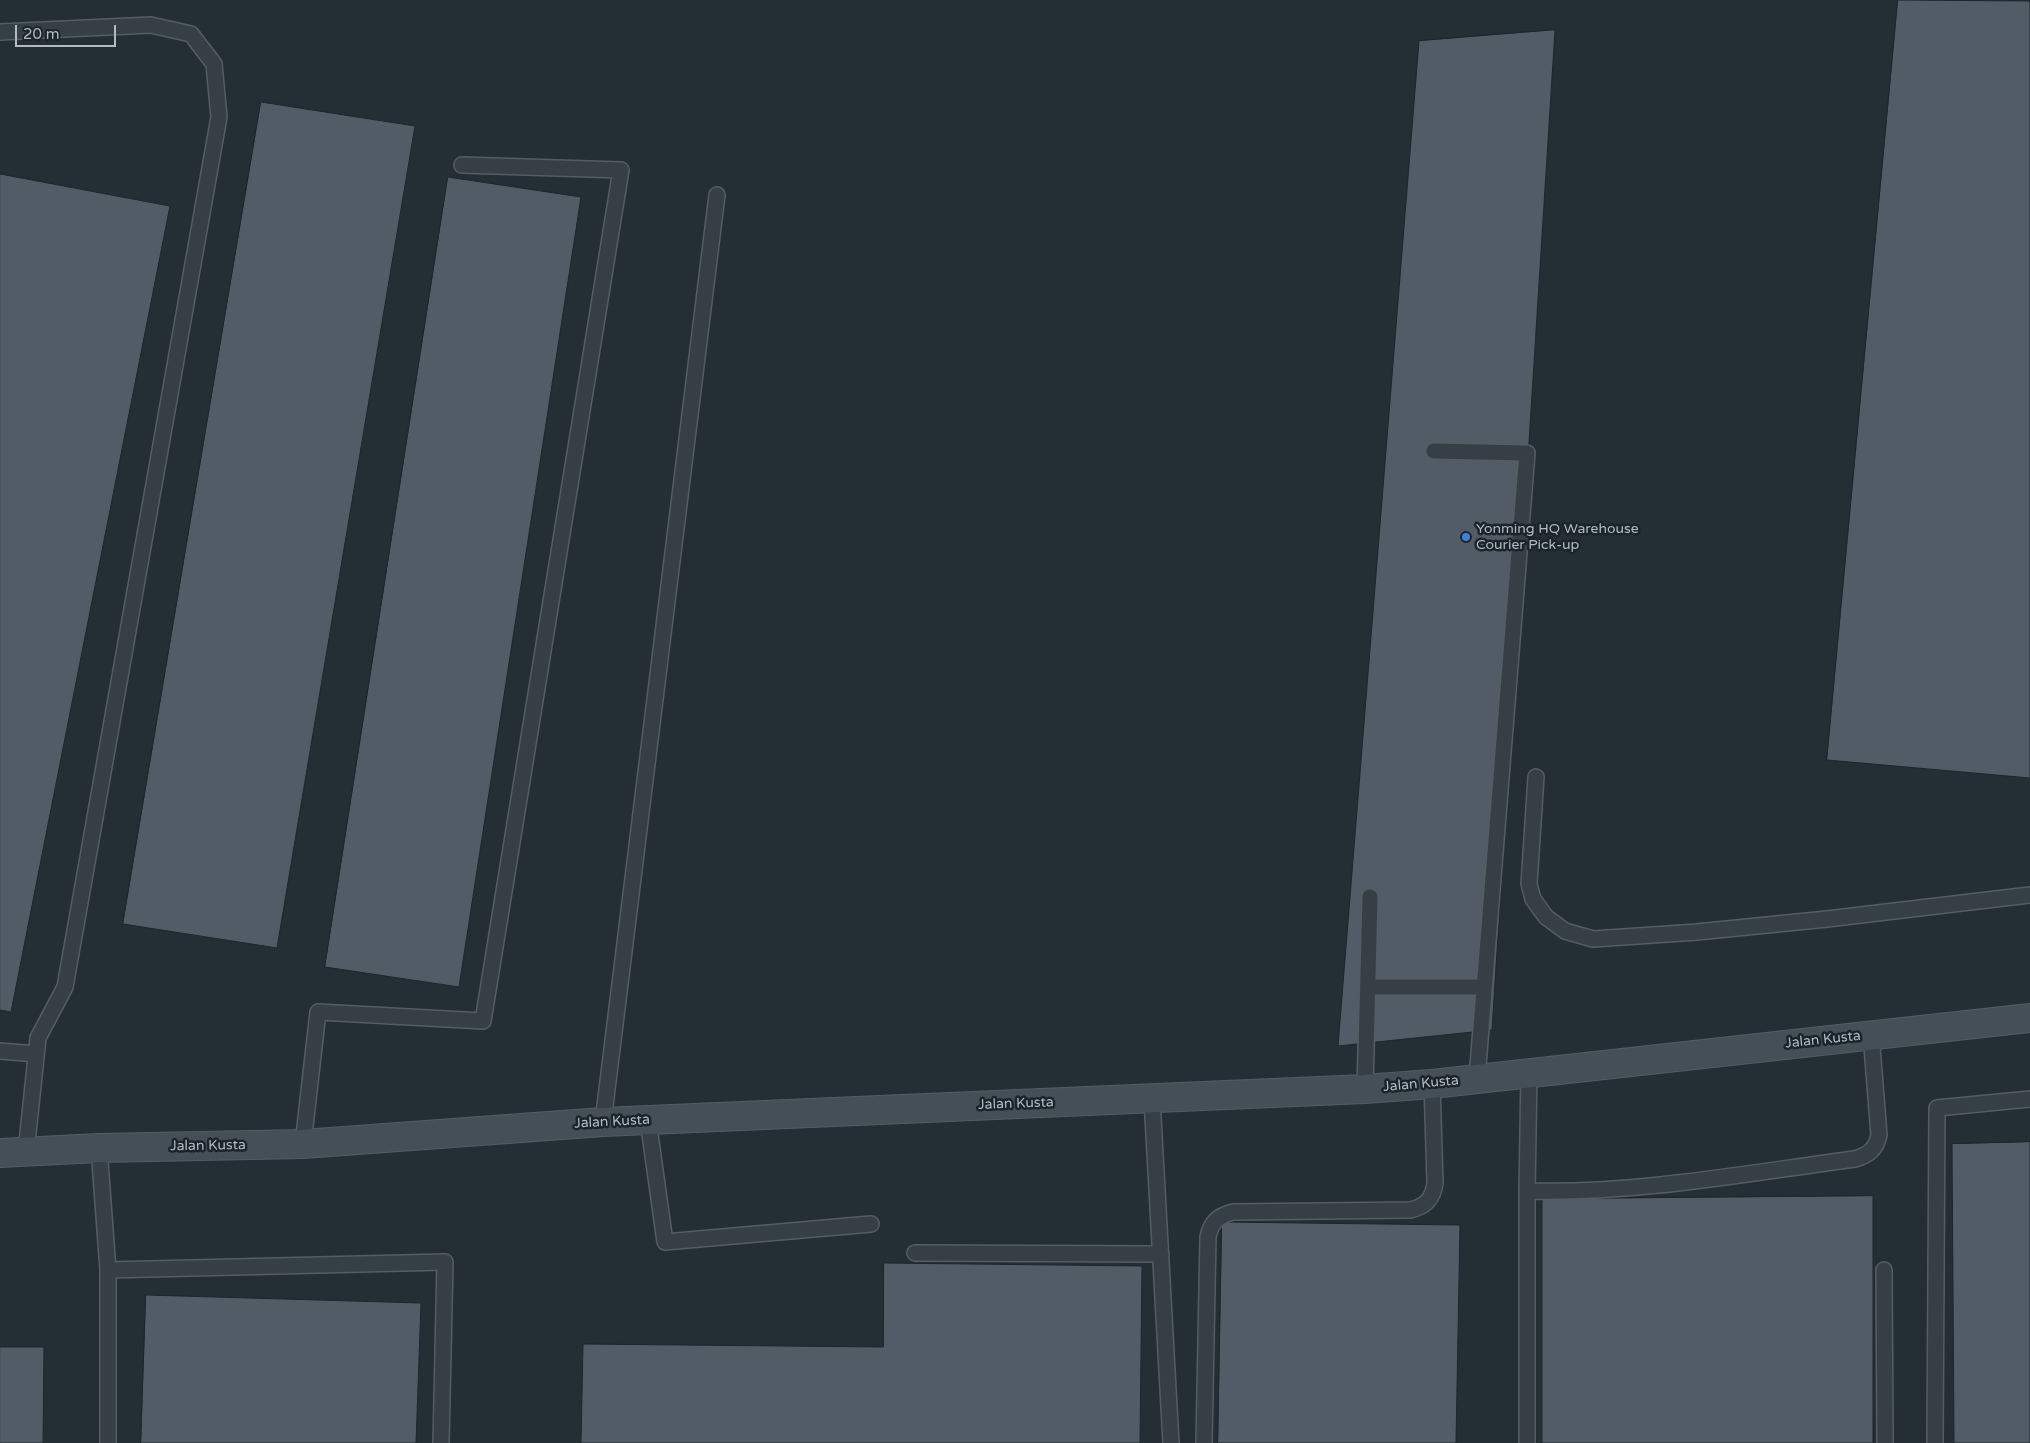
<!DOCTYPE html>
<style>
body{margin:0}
#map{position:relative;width:2030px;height:1443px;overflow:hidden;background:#232e35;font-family:"Varela Round",sans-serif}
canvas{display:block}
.scale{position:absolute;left:15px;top:25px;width:101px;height:22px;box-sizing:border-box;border:2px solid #b1bac2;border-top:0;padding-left:6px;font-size:15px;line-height:18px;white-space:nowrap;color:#b1bac2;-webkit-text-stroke:4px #1c242b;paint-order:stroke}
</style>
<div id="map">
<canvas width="2030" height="1443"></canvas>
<div class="scale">20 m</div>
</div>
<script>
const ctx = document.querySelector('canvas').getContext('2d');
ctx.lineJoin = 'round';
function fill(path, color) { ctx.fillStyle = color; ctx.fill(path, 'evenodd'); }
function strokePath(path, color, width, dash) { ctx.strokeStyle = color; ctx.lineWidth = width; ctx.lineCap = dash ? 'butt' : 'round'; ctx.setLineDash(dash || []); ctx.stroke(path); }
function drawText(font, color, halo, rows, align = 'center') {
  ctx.font = font + ' "Varela Round",sans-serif'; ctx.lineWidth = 5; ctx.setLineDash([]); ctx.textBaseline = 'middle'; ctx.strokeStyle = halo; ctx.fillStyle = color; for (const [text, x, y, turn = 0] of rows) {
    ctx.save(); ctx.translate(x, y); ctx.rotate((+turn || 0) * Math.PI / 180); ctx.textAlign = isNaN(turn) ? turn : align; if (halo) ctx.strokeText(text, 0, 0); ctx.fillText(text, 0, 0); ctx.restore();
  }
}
const building = new Path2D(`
 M1898,0L2030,1V778L1827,760Z
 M1555,30L1492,1030L1338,1046L1419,41Z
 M261,102L415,126L277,948L123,924Z
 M0,174L170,206L11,1012L0,1010Z
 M448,177L581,197L459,987L325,967Z
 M2030,1142V1443H1954L1952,1144Z
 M1873,1196V1443H1542V1199Z
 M1222,1222L1460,1225L1456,1443H1218Z
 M884,1263L1142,1266L1140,1443H581L583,1344L883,1347Z
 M146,1295L421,1303L416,1443H141Z
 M0,1347H44L43,1443H0Z`);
fill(building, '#515c66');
strokePath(building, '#1e262d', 1);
const lane = new Path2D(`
 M0,32L151,25L191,34L214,64L219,117L65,987L38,1038L26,1152
 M1434,451L1527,453L1477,1078
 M1536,777L1529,884L1533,899L1546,917L1565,931L1593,939L1697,932L1827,919L2030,895
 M1368,987H1484
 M0,1051L36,1054
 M1529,1073L1527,1191C1636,1194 1747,1173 1855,1159C1869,1155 1876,1149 1879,1135L1871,1034
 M1365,1089L1370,897
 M1152,1099L1171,1443
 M648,1120L665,1242L871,1224
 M603,1122L717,195
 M303,1144L318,1012L483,1021L621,170L462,165
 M99,1148L108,1270L445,1262L441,1443
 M1527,1191V1443
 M915,1253L1161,1254
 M1884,1270L1885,1443
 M108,1443V1270
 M1204,1443L1208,1237C1211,1222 1218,1216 1233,1212L1410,1210C1425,1207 1433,1199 1435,1183L1432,1084
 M1935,1443L1937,1108L2030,1099`);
const secondary = new Path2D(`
 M0,1153L99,1148L303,1144L603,1122L1365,1089L1432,1084L2030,1018`);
strokePath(lane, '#545d64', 18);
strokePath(secondary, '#545d64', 30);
strokePath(lane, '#373f46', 15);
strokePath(secondary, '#454f58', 28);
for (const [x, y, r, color] of [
 [1466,537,5,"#3f7fe0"]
]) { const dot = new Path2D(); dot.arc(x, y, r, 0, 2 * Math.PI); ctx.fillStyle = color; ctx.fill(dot); strokePath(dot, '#1c242b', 2); }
drawText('14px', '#b1bac2', '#1c242b', [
 ["Yonming HQ Warehouse",1476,529],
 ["Courier Pick-up",1476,545]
], 'left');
drawText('14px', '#b1bac2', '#1c242b', [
 ["Jalan Kusta",1823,1040,-6],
 ["Jalan Kusta",1421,1084,-5],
 ["Jalan Kusta",1016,1104,-2],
 ["Jalan Kusta",612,1122,-3],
 ["Jalan Kusta",208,1146,-1]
]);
</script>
